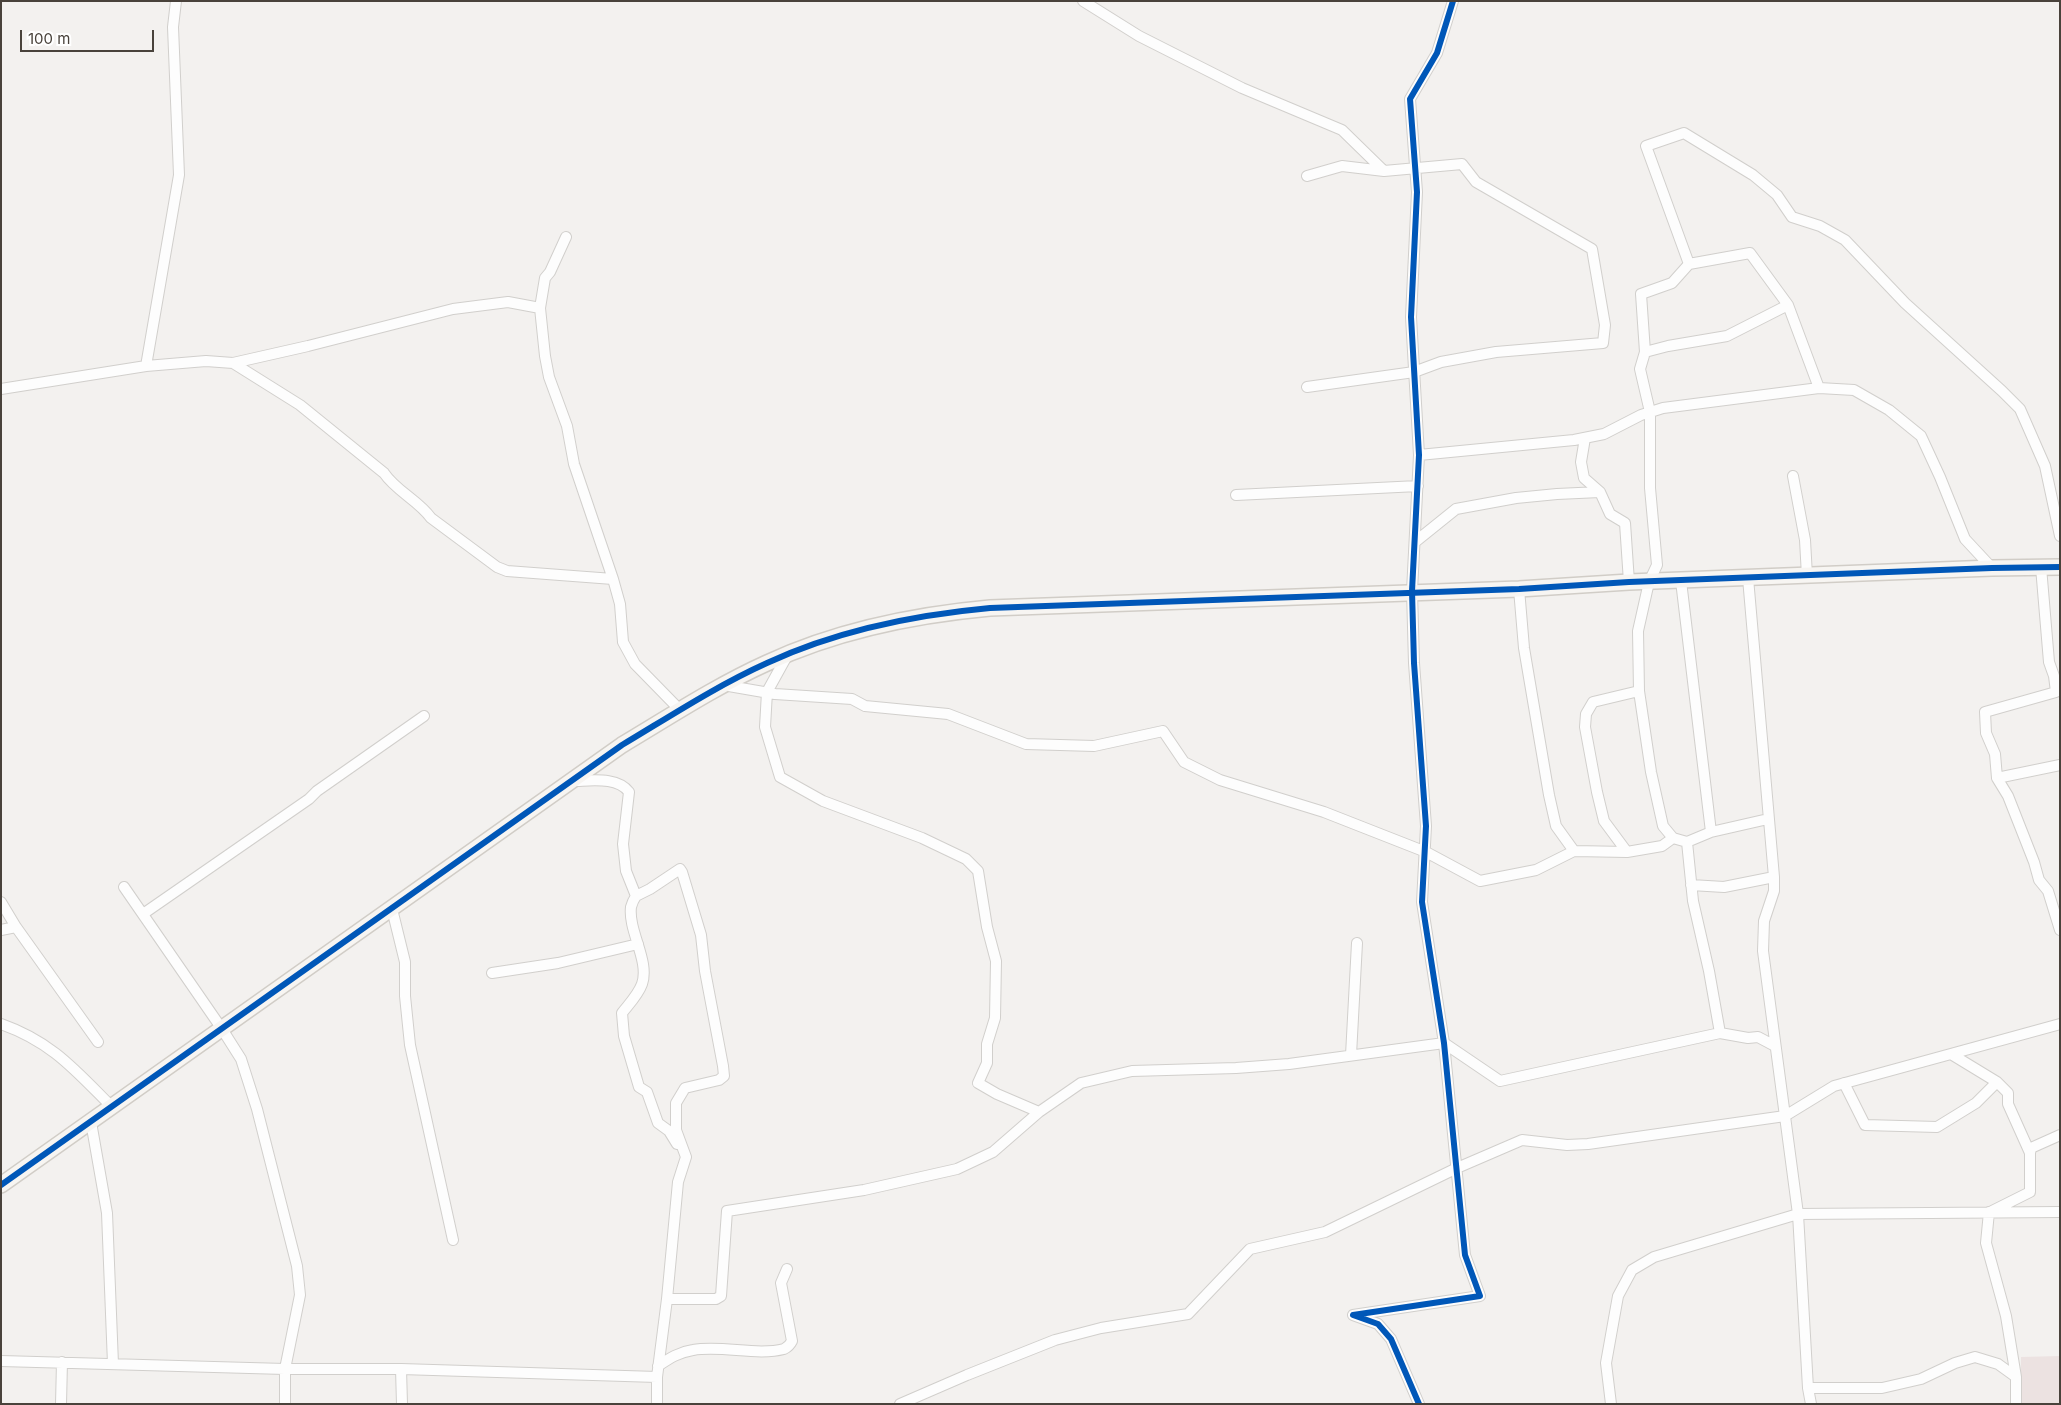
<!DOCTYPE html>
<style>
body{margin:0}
#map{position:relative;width:2061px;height:1405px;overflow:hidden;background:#f3f1ef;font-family:Inter,sans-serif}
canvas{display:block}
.frame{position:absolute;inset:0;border:2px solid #49423b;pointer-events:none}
.scale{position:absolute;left:20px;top:30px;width:134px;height:22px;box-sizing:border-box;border:2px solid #49423b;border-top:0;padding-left:6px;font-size:15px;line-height:18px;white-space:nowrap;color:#49423b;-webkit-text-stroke:4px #fff;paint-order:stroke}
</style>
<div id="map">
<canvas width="2061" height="1405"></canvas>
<div class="frame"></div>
<div class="scale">100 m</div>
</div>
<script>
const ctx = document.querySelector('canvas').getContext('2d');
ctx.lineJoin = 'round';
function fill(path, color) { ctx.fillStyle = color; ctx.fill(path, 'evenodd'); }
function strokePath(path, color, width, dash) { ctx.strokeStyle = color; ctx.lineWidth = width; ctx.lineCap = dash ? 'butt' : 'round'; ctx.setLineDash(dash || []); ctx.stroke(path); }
fill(new Path2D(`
 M2060,1356V1404H2021V1357Z`), '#ece2e1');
const street = new Path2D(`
 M1083,1L1139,36L1242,88L1342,130L1384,171L1462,164L1476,182L1592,249L1605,325L1603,343L1496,352L1441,362L1414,372L1307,387
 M1307,176L1342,166L1384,171
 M566,237L550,272L545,278L540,308L545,356L549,377L567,426L574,464L613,579L620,604L623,642L635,664L680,710
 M1689,264L1646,146L1684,133L1753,175L1777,195L1792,217L1820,226L1845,240L1905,303L2002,391L2020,409L2045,466L2060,536
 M1645,352L1641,294L1672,283L1689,264L1750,253L1788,305L1819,388L1854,390L1889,410L1921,436L1940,477L1965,539L1992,568
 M233,363L300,405L384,473C396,491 418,500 431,518L497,567L507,571L613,579
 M146,366L179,175L173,27L176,1
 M1,389L146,366L206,361L233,363L308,346L453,309L508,302L540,308
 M1585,438L1581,462L1584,478L1600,492L1610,514L1625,523L1629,582
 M1419,455L1574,440L1604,434L1641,415L1663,408L1819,388
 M1793,476L1805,540L1807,576
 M1236,495L1418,486
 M1415,542L1456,509L1516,498L1557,494L1600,492
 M2041,567L2049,662L2054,676L2056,692L1985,712L1986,733L1995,754L1997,778L2008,796L2034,862L2039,880L2048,891L2060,930
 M1748,578L1774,877V891L1764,921L1763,951L1798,1214L1808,1388L1811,1404
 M1681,581L1711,832
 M1519,589L1524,648L1549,795L1556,826L1574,851L1627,852
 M788,654L767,692L765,727L780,777L823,801L922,838L966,859L978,871L987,927L996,961L995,1018L987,1044V1063L978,1083L997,1094L1039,1112
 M723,685L775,694L852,699L865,706L948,714L1026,744L1094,746L1163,731L1184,762L1220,780L1324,812L1426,852L1480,881L1536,870L1574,851
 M1639,691L1593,702L1586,714L1585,727L1597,792L1604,821L1627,852L1662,846L1673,838
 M1997,778L2060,765
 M572,781C590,781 617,776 629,792L623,844L626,871L636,896L650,889L680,869L682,872L701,935L705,971L723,1066L724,1076L719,1080L685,1088L676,1103V1130L686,1157L678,1182L667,1299L657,1377
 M1687,842L1711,832L1768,819
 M1691,885L1724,887L1774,877
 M124,887L222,1029L241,1059L257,1109L297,1266L300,1295L285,1369V1404
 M636,896C634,899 632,903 631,907C628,931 650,961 642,984C638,995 629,1004 622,1013L624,1036L639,1087L647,1092L658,1123L669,1131L677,1144
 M1,902L16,927L98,1042
 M392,909L405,962V996L410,1045L453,1240
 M143,914L309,799L317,791L424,716
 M1,930L16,927
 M492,973L558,963L638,944
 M1,1024C52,1042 75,1070 112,1107
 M1720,1033L1709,971L1693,901L1687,842L1673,838L1663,826L1651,772L1639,691L1638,631L1649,582L1657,565L1650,488V412L1640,369L1645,352L1668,346L1727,336L1788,305
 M1351,1055L1357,943
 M1844,1083L1865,1125L1937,1127L1976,1103L1997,1082L1951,1054
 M91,1122L107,1213L113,1364
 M2030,1153L2031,1148L2060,1135
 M1992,1211L2030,1192V1153L2008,1104V1093L1997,1082
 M1989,1212L1986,1243L2006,1316L2016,1377V1404
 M667,1299H716L721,1296L727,1211L864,1190L957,1169L993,1152L1039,1112L1081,1083L1132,1071L1236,1068L1289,1064L1444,1043L1500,1081L1720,1033L1748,1038L1758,1037L1775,1046
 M1,1361L285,1369H401L657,1377V1404
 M658,1366C670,1358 679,1352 693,1350C722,1345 757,1356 784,1349C788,1347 790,1345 792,1341L781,1283L787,1269
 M401,1369L402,1404
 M1808,1388H1882L1921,1379L1955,1363L1975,1357L1998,1364L2016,1377
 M61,1404L62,1362
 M900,1404L967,1375L1055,1340L1101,1328L1188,1314L1250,1249L1325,1232L1457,1168L1522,1140L1567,1145L1588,1144L1785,1116L1834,1086L2060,1024
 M1419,1404L1391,1339L1378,1324L1353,1315L1480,1296L1465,1255L1444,1043L1422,902L1426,826L1414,663L1412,591L1419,455L1411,317L1417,192L1410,99L1437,53L1453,1
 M1611,1404L1606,1363L1618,1296L1632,1270L1654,1257L1798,1214L2060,1212`);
const secondary = new Path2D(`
 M1,1185L622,745C669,717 716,686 767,663C838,630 913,615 990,608L1519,589L1629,582L1992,568L2060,567`);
strokePath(street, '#d1cfcc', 12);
strokePath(secondary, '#d1cdc7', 18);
strokePath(street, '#fdfdfd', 10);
strokePath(secondary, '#f7f5f2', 15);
strokePath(new Path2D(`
 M1,1185L622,745C669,717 716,686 767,663C838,630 913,615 990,608L1519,589L1629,582L1992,568L2060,567
 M1419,1404L1391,1339L1378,1324L1353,1315L1480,1296L1465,1255L1444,1043L1422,902L1426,826L1414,663L1412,591L1419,455L1411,317L1417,192L1410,99L1437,53L1453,1`), '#0057b8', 6);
</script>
